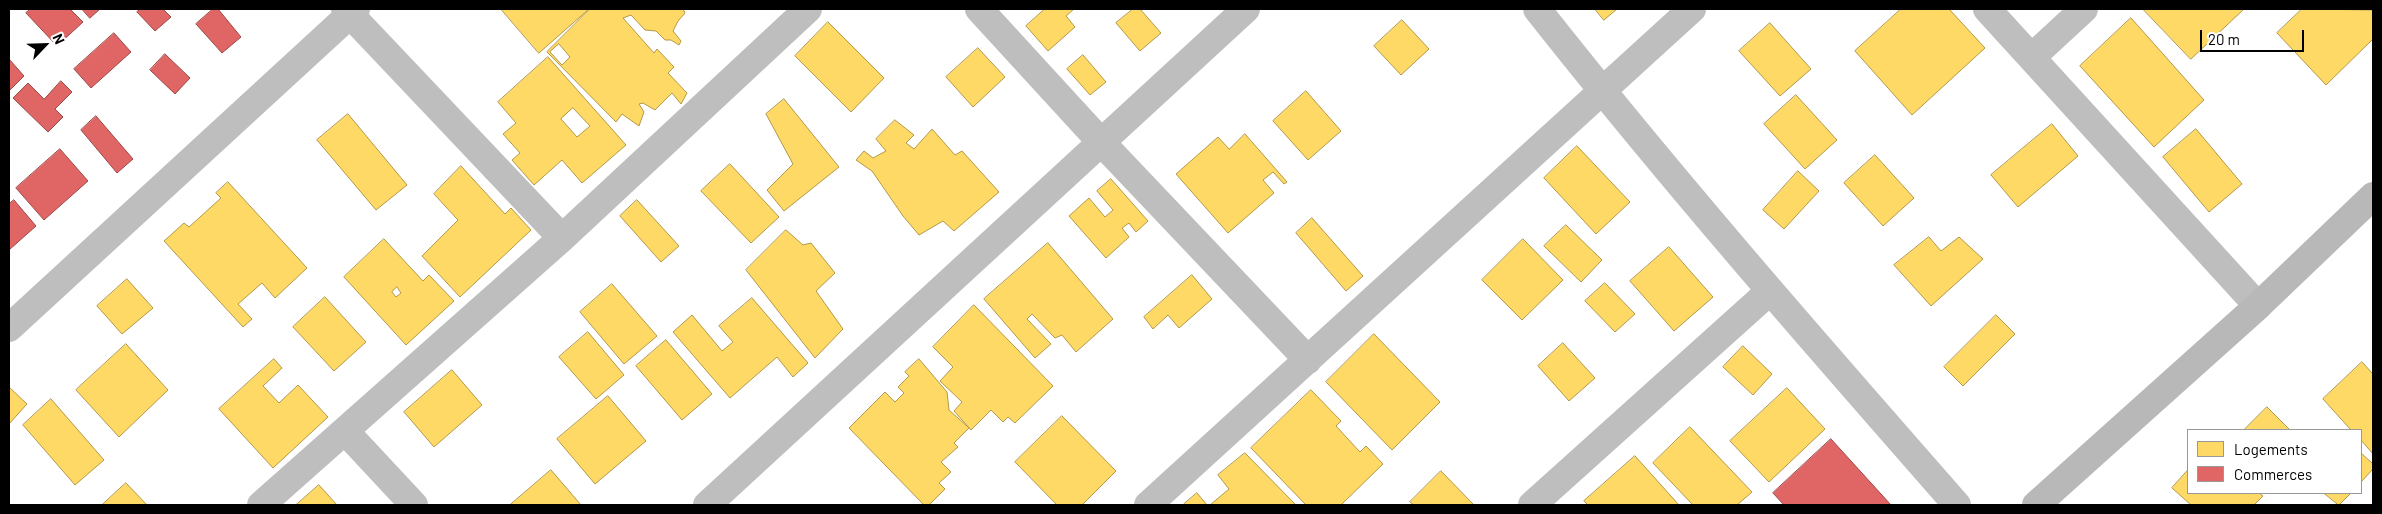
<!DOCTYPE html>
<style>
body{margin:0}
#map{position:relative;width:2382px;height:514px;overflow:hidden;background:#fff;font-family:Barlow,sans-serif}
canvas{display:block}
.frame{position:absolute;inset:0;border:10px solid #000;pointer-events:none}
.legend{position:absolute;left:2187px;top:429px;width:175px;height:65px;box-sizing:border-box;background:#fff;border:1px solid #999;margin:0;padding:6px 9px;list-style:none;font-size:15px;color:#000}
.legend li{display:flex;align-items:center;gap:10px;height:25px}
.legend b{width:25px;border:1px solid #999}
.north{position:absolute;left:20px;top:20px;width:50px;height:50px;-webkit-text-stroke:4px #fff;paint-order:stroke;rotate:66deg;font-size:14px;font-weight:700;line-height:20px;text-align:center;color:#000}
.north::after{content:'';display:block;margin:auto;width:18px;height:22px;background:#000;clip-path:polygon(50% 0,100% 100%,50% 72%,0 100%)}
.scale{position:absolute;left:2200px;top:30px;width:104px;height:22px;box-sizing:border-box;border:2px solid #000;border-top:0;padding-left:6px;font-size:15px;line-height:18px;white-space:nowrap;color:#000;-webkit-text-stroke:4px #fff;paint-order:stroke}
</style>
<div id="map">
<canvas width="2382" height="514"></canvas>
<div class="frame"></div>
<ul class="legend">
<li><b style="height:14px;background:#ffd966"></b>Logements</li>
<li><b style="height:14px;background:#e06666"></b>Commerces</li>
</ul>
<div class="north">N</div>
<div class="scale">20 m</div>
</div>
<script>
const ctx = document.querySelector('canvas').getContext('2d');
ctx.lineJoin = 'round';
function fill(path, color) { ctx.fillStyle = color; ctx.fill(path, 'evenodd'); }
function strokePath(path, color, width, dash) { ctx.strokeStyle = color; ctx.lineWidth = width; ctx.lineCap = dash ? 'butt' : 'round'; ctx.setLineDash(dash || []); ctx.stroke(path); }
const homes = new Path2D(`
 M501,9H589L539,53Z
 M590,9H683L685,13L678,21L673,31L681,41L679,45L671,40H665L656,31L645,30L631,15L623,18L654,53L657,49L674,67L668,73L687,93L681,104L672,93L655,110L643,103L639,104L644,112L639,126L622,114L616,122L547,52ZM559,44L570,57L562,65L550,52Z
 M1045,9H1074L1066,16L1075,27L1048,51L1026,26Z
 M1133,9H1140L1161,33L1140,51L1116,23Z
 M1595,9H1617L1604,20Z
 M1901,9H1949L1985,48L1912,115L1855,51Z
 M2143,9H2244L2191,59Z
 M2302,9L2373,10V39L2326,85L2277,33Z
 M2131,18L2204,100L2154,147L2080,66Z
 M1402,20L1429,49L1401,75L1374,46Z
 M828,22L884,78L851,112L795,56Z
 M1770,23L1811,69L1780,96L1739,51Z
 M978,48L1005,77L973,107L946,77Z
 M1083,55L1106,82L1090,95L1067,69Z
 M548,57L626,145L582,183L562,160L534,185L512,160L520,153L503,134L516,123L498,102ZM573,108L590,126L577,137L561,119Z
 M1306,91L1341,131L1308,160L1273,121Z
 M1796,95L1837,140L1805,169L1764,124Z
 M784,99L839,167L784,211L767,190L793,164L766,114Z
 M348,114L407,185L376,210L317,140Z
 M895,120L914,135L906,143L914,149L932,129L955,155L962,151L999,192L954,231L943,221L919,235L903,216L872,171L856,160L864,151L873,158L886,151L876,139Z
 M2052,124L2078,156L2018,207L1991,175Z
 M2196,129L2242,184L2209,212L2163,157Z
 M1245,134L1287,182L1284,184L1273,172L1263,180L1274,193L1228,233L1176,174L1218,137L1229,149Z
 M1577,146L1630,202L1596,234L1544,178Z
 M1875,155L1914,198L1883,226L1844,183Z
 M730,164L779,217L751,243L701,191Z
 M461,166L505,214L511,208L531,230L460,297L422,256L458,220L434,194Z
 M1798,171L1819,191L1784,229L1763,210Z
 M1111,179L1148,221L1136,232L1129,223L1122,228L1129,237L1106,258L1069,216L1089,198L1105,217L1113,210L1097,191Z
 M228,182L307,268L275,298L262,283L238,304L252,319L243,327L164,241L184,223L189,227L221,198L216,193Z
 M637,200L679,246L661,262L620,216Z
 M1312,218L1363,276L1346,291L1296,233Z
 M1566,225L1602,260L1581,282L1544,246Z
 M786,230L803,245L811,243L835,273L816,291L843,329L815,358L746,270Z
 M1929,237L1941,251L1959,237L1983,259L1931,306L1894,265Z
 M384,239L423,281L429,275L454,301L406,345L344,277ZM397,287L401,293L396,297L392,292Z
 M1523,239L1563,280L1522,320L1482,280Z
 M1048,243L1113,319L1076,352L1062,335L1055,338L1032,314L1027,319L1051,344L1035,358L984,299Z
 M1669,247L1713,297L1674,331L1630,281Z
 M1192,275L1212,299L1179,328L1168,315L1153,329L1144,317Z
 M127,279L153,308L122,334L97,306Z
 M1605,283L1635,314L1615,332L1585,301Z
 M612,284L657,336L624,364L580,312Z
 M325,297L366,342L334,371L293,327Z
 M752,298L808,363L793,377L777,357L730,398L673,332L692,315L722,351L733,342L719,326Z
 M974,305L1053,386L1015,423L1008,417L1003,422L991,410L971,430L954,411L962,402L940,381L953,367L933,347Z
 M1996,315L2015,334L1963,386L1944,367Z
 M588,332L624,375L596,399L559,357Z
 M1374,334L1440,402L1392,450L1326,382Z
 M666,340L712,394L682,420L636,366Z
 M1563,343L1595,378L1569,401L1538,366Z
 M126,344L168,390L119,437L76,390Z
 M1743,346L1772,374L1753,395L1723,367Z
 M274,359L282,368L263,386L279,403L298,385L328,417L273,468L219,409Z
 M919,359L947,392L949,410L969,428L954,443L958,447L941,462L951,472L939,483L945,489L929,505H924L849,428L885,392L895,402L904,393L898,387L909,376L905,372Z
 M2362,362L2373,374V454L2361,440V430H2351L2323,399Z
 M452,370L482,405L434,447L404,412Z
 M9,387L27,404L9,424Z
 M1787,388L1825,429L1769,482L1730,441Z
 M1311,390L1341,421L1336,426L1360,452L1366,446L1383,464L1341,505H1306L1251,448Z
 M608,396L646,441L595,484L557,439Z
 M51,399L104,460L75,485L23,425Z
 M2267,407L2290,430H2244Z
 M1062,416L1116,471L1082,505H1057L1015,462Z
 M1690,427L1752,492L1737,505H1693L1653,463Z
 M1245,453L1296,505H1210L1229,489L1218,475Z
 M2361,453L2373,464V469L2361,482Z
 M1635,456L1679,505H1588L1584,501Z
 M551,470L581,505H510Z
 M2188,470V493H2259L2263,496L2254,505H2191L2172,488Z
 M1441,471L1474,505H1414L1410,502Z
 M126,483L147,505H102Z
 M319,485L337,505H296Z
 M1197,493L1207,505H1184V504Z
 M2324,493H2351L2339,505Z`);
fill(homes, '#ffd966');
strokePath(homes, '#b29847', 1);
const shops = new Path2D(`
 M31,9H70L83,22L57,46L26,13Z
 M82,9H100L90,18Z
 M141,9H163L171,17L155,31L137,12Z
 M213,9H218L241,37L222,53L196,24Z
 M114,33L131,52L91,88L74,69Z
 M165,54L190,78L175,94L150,70Z
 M9,59L24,76L9,91Z
 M61,81L72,92L55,109L63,117L48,132L13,98L28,83L44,99Z
 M96,116L133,159L117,173L81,130Z
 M60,149L88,181L44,220L16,188Z
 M14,200L36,226L9,250V204Z
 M1831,439L1891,505H1784L1773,493Z`);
fill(shops, '#e06666');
strokePath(shops, '#9d4747', 1);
strokePath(new Path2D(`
 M345,9L562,238
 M979,9L1101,142L1308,360
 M1537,9C1671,179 1814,342 1957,505
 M1987,9L2258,306
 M2032,57L2084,9
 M9,328L356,9
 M345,431L414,505
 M261,505L562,238L808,9
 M707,505L1246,9
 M1148,505L1692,9
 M1532,505L1770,291`), '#bebebe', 28);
strokePath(new Path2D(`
 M2036,505L2258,306L2373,196`), '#b8b8b8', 28);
</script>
